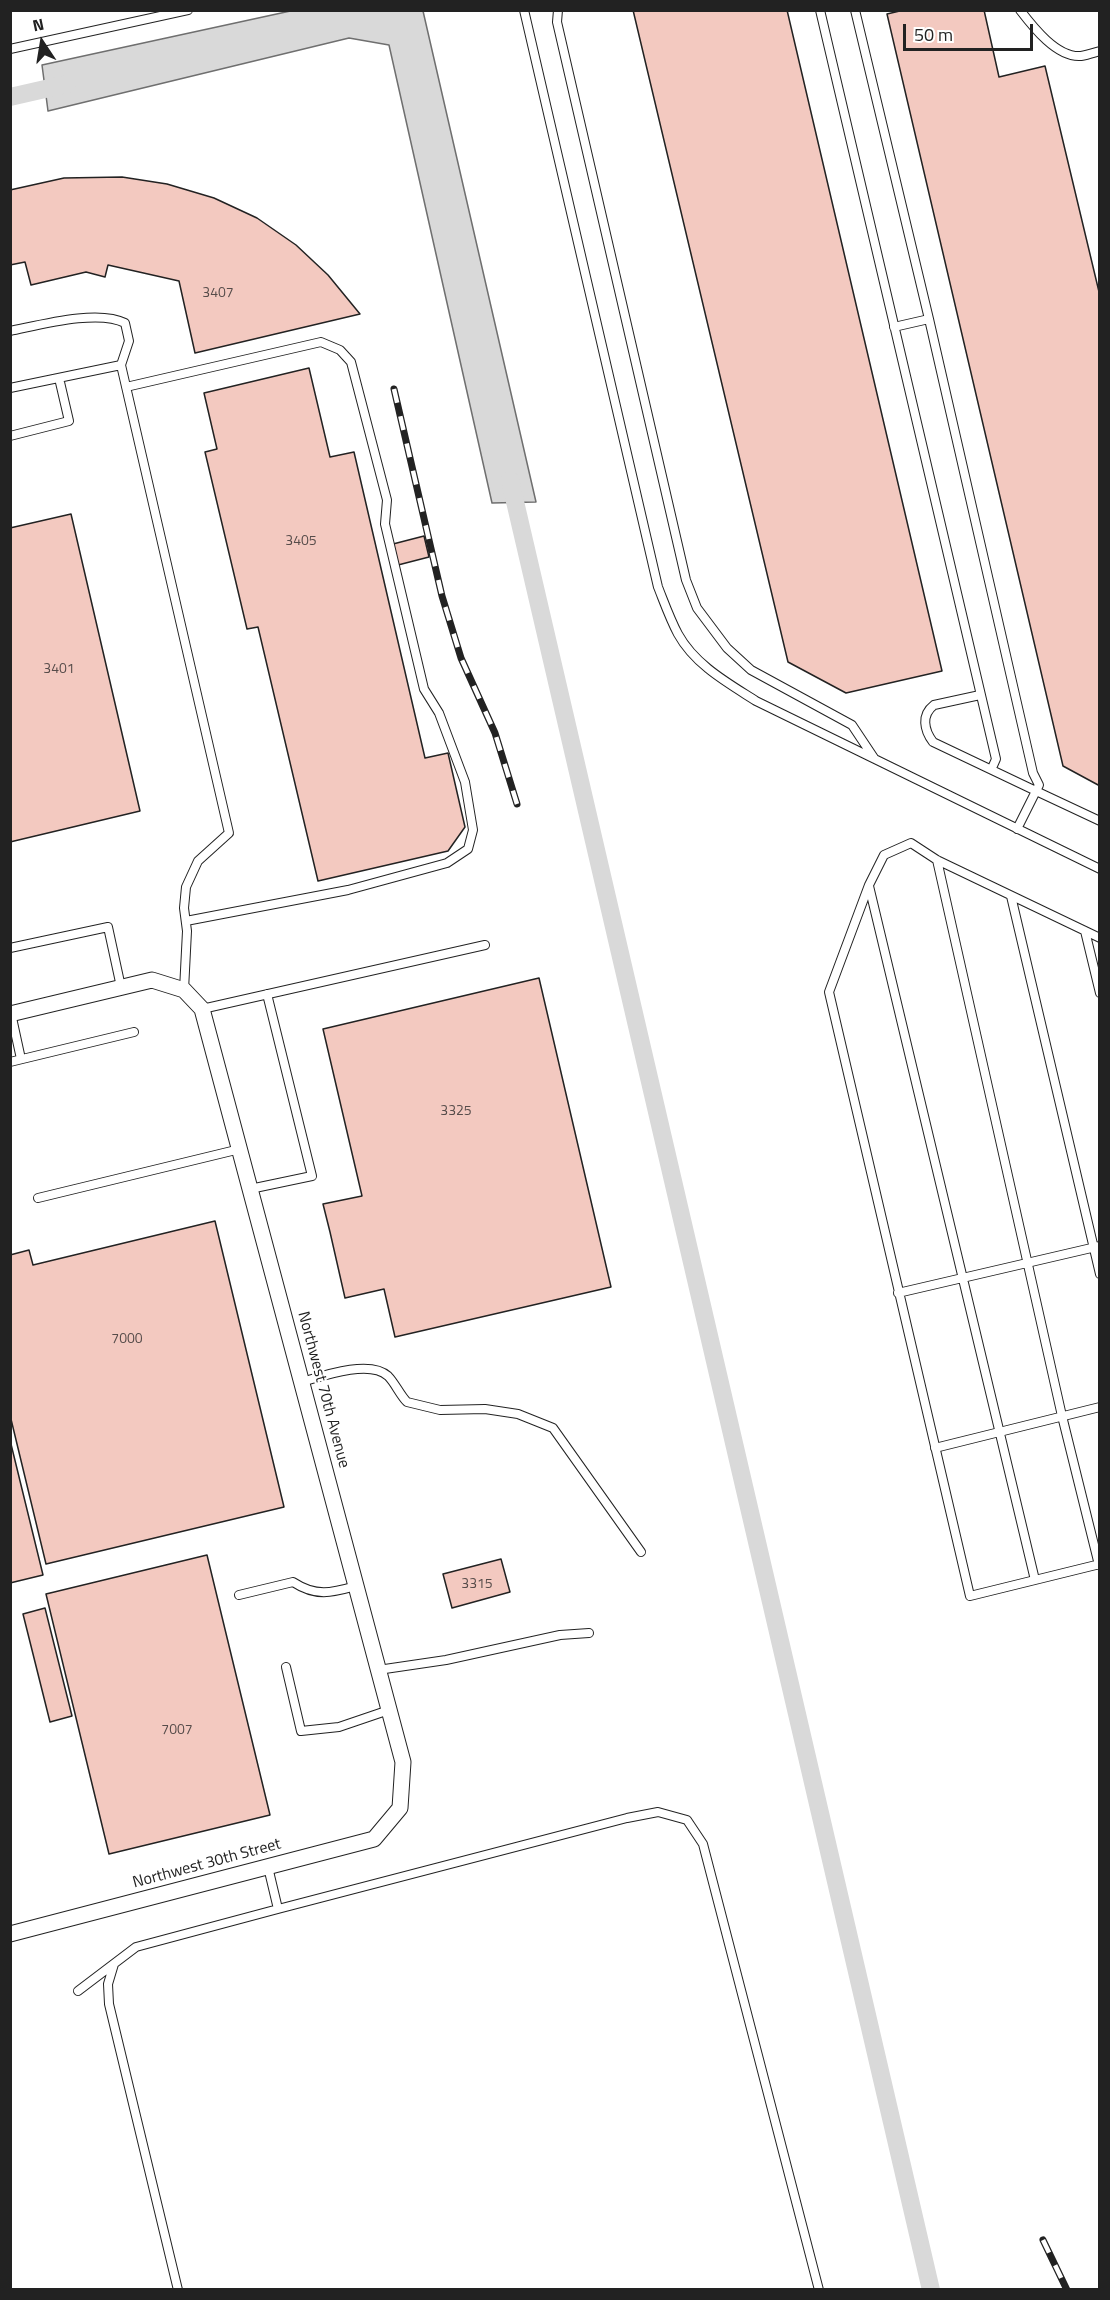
<!DOCTYPE html>
<style>
body{margin:0}
#map{position:relative;width:1110px;height:2300px;overflow:hidden;background:#fff;font-family:"Titillium Web",sans-serif}
canvas{display:block}
.frame{position:absolute;inset:0;border:12px solid #222;pointer-events:none}
.north{position:absolute;left:12px;top:12px;width:60px;height:60px;-webkit-text-stroke:4px #fff;paint-order:stroke;rotate:348deg;font-size:16px;font-weight:700;line-height:24px;text-align:center;color:#222}
.north::after{content:'';display:block;margin:auto;width:21px;height:27px;background:#222;clip-path:polygon(50% 0,100% 100%,50% 72%,0 100%)}
.scale{position:absolute;left:903px;top:24px;width:130px;height:27px;box-sizing:border-box;border:3px solid #222;border-top:0;padding-left:8px;font-size:18px;line-height:21px;white-space:nowrap;color:#222;-webkit-text-stroke:4px #fff;paint-order:stroke}
</style>
<div id="map">
<canvas width="1110" height="2300"></canvas>
<div class="frame"></div>
<div class="north">N</div>
<div class="scale">50 m</div>
</div>
<script>
const ctx = document.querySelector('canvas').getContext('2d');
ctx.lineJoin = 'round';
function fill(path, color) { ctx.fillStyle = color; ctx.fill(path, 'evenodd'); }
function strokePath(path, color, width, dash) { ctx.strokeStyle = color; ctx.lineWidth = width; ctx.lineCap = dash ? 'butt' : 'round'; ctx.setLineDash(dash || []); ctx.stroke(path); }
function drawText(font, color, halo, rows, align = 'center') {
  ctx.font = font + ' "Titillium Web",sans-serif'; ctx.lineWidth = 4.5; ctx.setLineDash([]); ctx.textBaseline = 'middle'; ctx.strokeStyle = halo; ctx.fillStyle = color; for (const [text, x, y, turn = 0] of rows) {
    ctx.save(); ctx.translate(x, y); ctx.rotate((+turn || 0) * Math.PI / 180); ctx.textAlign = isNaN(turn) ? turn : align; if (halo) ctx.strokeText(text, 0, 0); ctx.fillText(text, 0, 0); ctx.restore();
  }
}
const water = new Path2D(`
 M295,10L423,11L536,502L492,503L389,45L349,38L48,111L42,65Z`);
fill(water, '#d9d9d9');
strokePath(water, '#6f6f6f', 1.5);
strokePath(new Path2D(`
 M10,97L67,84
 M510,480L931,2290`), '#d9d9d9', 18);
const building = new Path2D(`
 M633,10H787L942,671L846,693L788,662Z
 M904,10H984L999,77L1045,66L1100,296V786L1063,766L887,14Z
 M122,177L167,184L214,198L257,218L296,245L328,275L360,314L195,353L179,281L108,265L105,277L86,272L31,285L25,262L10,265V190L64,178Z
 M309,368L330,457L354,452L425,758L448,753L465,827L448,851L318,881L258,627L247,629L205,452L217,449L204,393Z
 M71,514L140,811L10,842V528Z
 M424,536L429,557L398,565L393,544Z
 M539,978L611,1287L395,1337L384,1289L345,1298L330,1232L323,1204L362,1196L323,1029Z
 M215,1221L284,1507L46,1564L10,1415V1255L29,1250L33,1265Z
 M10,1440L43,1575L10,1583Z
 M207,1555L270,1815L109,1854L46,1594Z
 M501,1559L510,1592L452,1608L443,1574Z
 M45,1608L72,1716L50,1722L23,1614Z`);
fill(building, '#f3c9c0');
strokePath(building, '#222', 1.5);
const service = new Path2D(`
 M524,10L658,587C664,602 670,619 678,634C695,665 728,683 756,701L1100,869
 M558,10L557,22L686,580L697,608L727,648L751,670L852,725L874,758
 M820,10L996,759L992,768
 M855,10L929,319L1033,773L1039,785L1036,791L1100,821
 M1020,10C1033,27 1057,58 1081,56C1087,55 1093,53 1100,51
 M10,49L188,10
 M894,327L929,319
 M10,331C40,325 98,309 125,323L129,341L121,365
 M126,387L321,342L340,350L351,362L387,500L385,524L424,689L439,713L465,782L473,830L468,849L447,863L348,890L186,921
 M10,388L121,365L229,833L198,861L186,887L184,908L187,931L184,990
 M10,436L69,421L59,378
 M980,695L934,705C921,715 924,730 933,742L1036,791L1017,829
 M937,860L1062,1416L1099,1565
 M869,886L1035,1580
 M1011,896L1100,1274
 M1085,931L1100,993
 M1100,938L937,860L911,843L884,855L869,885L829,992L970,1596L1100,1564
 M10,948L108,927L121,987
 M202,1009L485,945
 M11,1013L21,1059
 M10,1062L134,1032
 M250,1189L312,1176L267,994
 M38,1198L240,1149
 M898,1293L1100,1246
 M302,1382C322,1376 370,1359 388,1376C395,1383 400,1395 407,1402L440,1410L485,1409L518,1414L553,1428L641,1552
 M935,1448L1100,1407
 M239,1595L293,1582C316,1597 331,1593 356,1586
 M286,1667L301,1731L339,1727L389,1710
 M378,1670L446,1660L560,1635L589,1633
 M278,1909L627,1818L658,1812L687,1820L703,1844L819,2290
 M114,1964L108,1984L109,2004L178,2290
 M78,1991L136,1947L278,1909L268,1867`);
const minor = new Path2D(`
 M10,1014L152,980L184,990L202,1009L403,1762L400,1808L374,1839L10,1934`);
strokePath(service, '#222', 10);
strokePath(minor, '#222', 17);
strokePath(service, '#fff', 8);
strokePath(minor, '#fff', 15);
const rail = new Path2D(`
 M394,389L442,596L461,658L495,733L517,804
 M1043,2240L1067,2290`);
strokePath(rail, '#222', 7);
strokePath(rail, '#fff', 4.5, [14]);
drawText('14px', '#564c4a', null, [
 ["3407",218,294],
 ["3405",301,542],
 ["3401",59,670],
 ["3325",456,1112],
 ["7000",127,1340],
 ["3315",477,1585],
 ["7007",177,1731]
]);
drawText('16px', '#222', '#fff', [
 ["Northwest 70th Avenue",323,1390,75],
 ["Northwest 30th Street",207,1864,-15]
]);
</script>
